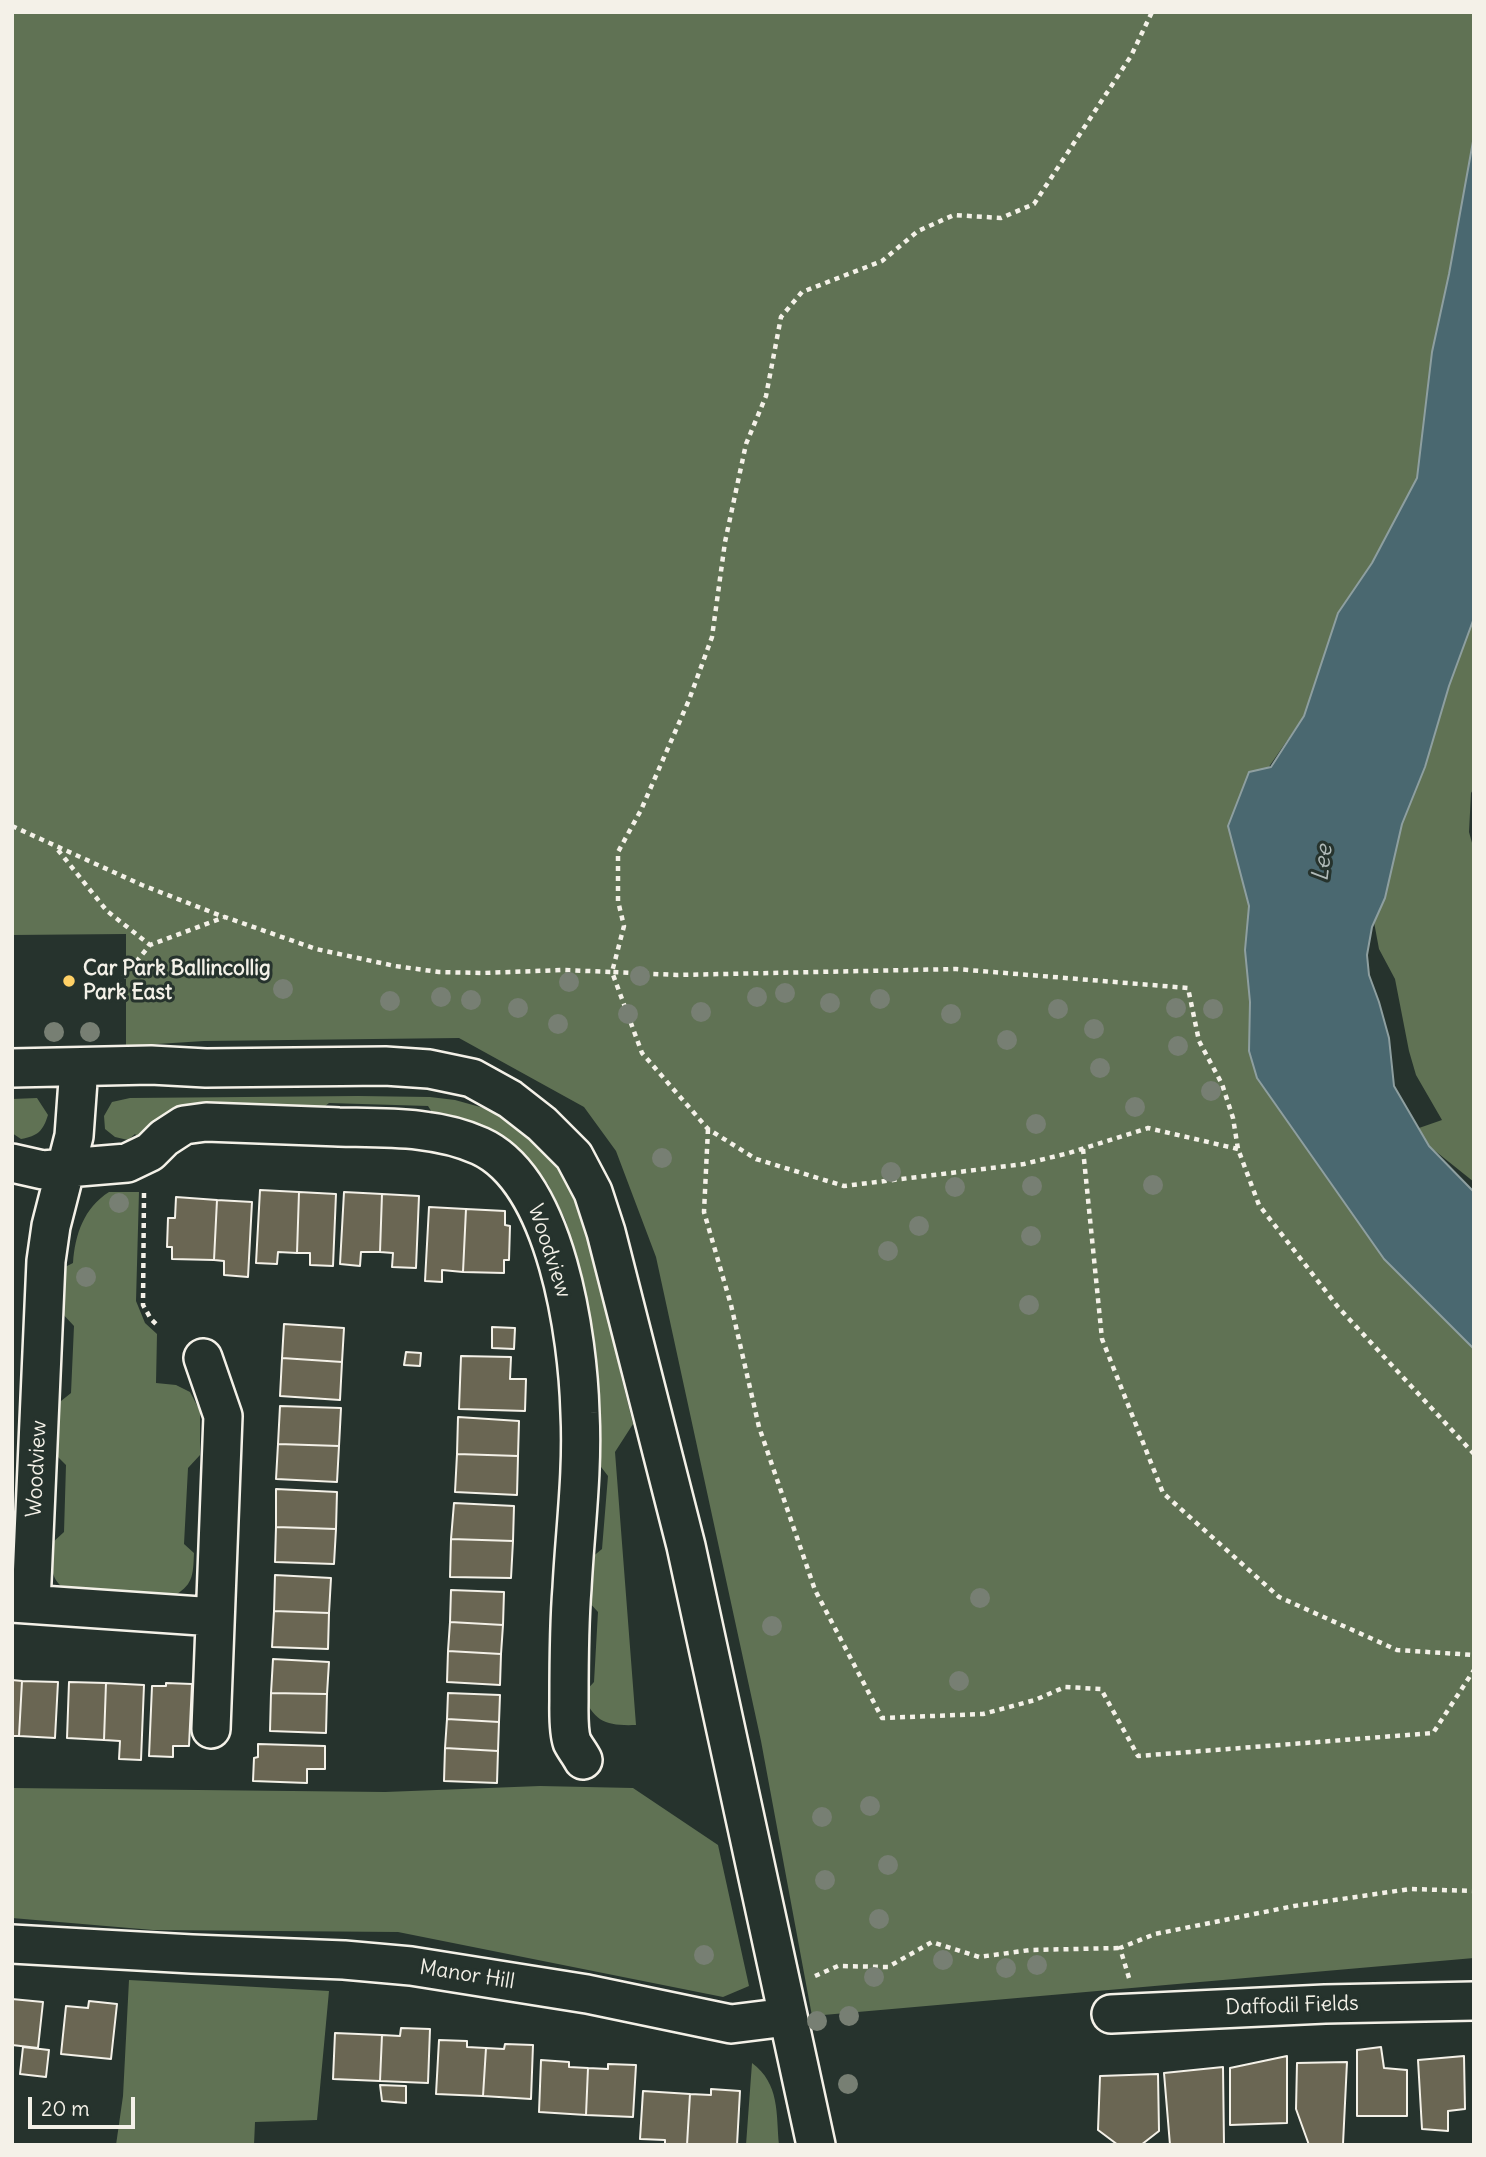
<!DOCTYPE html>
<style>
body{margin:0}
#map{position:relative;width:1486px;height:2157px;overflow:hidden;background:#26332d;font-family:Delius,sans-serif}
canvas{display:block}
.frame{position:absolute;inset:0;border:14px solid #f4f1e8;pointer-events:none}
.scale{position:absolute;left:28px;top:2097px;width:107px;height:32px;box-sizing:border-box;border:4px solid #f4f1e8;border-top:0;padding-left:9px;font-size:21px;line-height:24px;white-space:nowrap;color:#f4f1e8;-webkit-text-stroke:5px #26332d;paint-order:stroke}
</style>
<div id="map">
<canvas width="1486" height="2157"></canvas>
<div class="frame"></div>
<div class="scale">20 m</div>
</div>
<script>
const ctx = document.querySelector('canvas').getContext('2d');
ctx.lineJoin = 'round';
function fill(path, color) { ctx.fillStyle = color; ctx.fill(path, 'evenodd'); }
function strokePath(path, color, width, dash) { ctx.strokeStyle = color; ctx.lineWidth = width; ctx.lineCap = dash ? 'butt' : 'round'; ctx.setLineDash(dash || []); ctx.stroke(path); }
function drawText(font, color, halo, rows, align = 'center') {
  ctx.font = font + ' Delius,sans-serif'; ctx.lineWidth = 6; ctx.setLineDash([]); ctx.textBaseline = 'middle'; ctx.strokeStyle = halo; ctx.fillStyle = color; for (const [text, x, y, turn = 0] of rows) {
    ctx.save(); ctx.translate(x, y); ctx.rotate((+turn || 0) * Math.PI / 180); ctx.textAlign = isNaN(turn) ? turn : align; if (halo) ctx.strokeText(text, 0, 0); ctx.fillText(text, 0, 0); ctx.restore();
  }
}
fill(new Path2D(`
 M12,12H1474V136L1449,274L1432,352L1417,478L1372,563L1338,613L1304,716L1228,826L1249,906L1245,950L1250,1002L1249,1051L1257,1078L1384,1259L1474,1349V1958L812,2016L761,1741L656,1257L616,1151L584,1107L459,1038L204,1041L126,1046V934L12,935Z
 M1474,618V788L1471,793L1469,832L1474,850V1182L1429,1146L1419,1128L1442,1120L1416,1075L1409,1051L1395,979L1379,949L1374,922L1385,898L1402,824L1425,767L1449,686Z
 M358,1096L430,1097L455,1100L491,1110L521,1131L553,1159L580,1205L602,1283L621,1376L633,1424L615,1452L636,1725C606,1726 594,1722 583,1694L594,1682L598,1612L588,1601L591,1558L602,1549L608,1476L598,1463L599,1397L591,1319L566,1221L548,1184L514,1145L479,1124L435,1117L428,1106L329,1103L318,1112L141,1140L135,1134L128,1140L115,1137L105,1129L104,1116L112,1102L130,1098Z
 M37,1098L48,1115C43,1131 38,1136 21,1139L12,1133V1099Z
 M109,1192H139L136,1301L145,1323L157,1334L156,1383L176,1385L190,1392L200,1411V1455L188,1468L184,1544L194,1553C193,1577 193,1585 172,1597L69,1591C49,1582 51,1563 51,1544L64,1532L66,1465L54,1453L56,1405L71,1393L74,1326L60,1311L61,1269L73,1263C75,1234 84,1208 109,1192Z
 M540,1786L633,1788L718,1845L749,1986L723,1997L398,1932L153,1930L12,1918V1788L385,1792Z
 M129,1980L329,1991L317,2120L255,2122L254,2145H116L123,2096Z
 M752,2063C780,2084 776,2113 779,2145H746Z`), '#607254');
const water = new Path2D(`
 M1474,136V618L1449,686L1425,767L1402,824L1385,898L1372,927L1367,955L1369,975L1379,1002L1389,1038L1394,1086L1429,1146L1474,1192V1349L1384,1259L1257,1078L1249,1051L1250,1002L1245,950L1249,906L1228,826L1249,772L1271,767L1304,716L1338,613L1372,563L1417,478L1432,352L1449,274Z`);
fill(water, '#4a6870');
strokePath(water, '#8e9fa0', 2);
const building = new Path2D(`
 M260,1190L299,1192L297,1253L278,1252L277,1264L256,1263Z
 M299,1192L336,1194L333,1266L310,1265V1253H297Z
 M344,1192L382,1194L380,1252H361L360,1266L340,1264Z
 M382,1194L419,1196L416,1268L392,1267L393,1253L380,1252Z
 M176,1197L217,1200L214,1260L172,1259V1247H167L168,1218H175Z
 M217,1200L252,1202L248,1277L224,1275V1261L214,1260Z
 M429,1207L466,1209L463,1272L442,1270V1282L425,1281Z
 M466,1209L505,1211V1225L510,1226L509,1260H504V1273L463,1272Z
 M284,1324L344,1328L342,1362L282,1358Z
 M492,1327L515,1328L514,1349L492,1348Z
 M406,1352L421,1353L420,1366L404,1365Z
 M461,1356L511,1357L510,1379H526L525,1411L459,1409Z
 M282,1358L342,1362L340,1400L280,1396Z
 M280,1406L341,1408L339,1446L278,1444Z
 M458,1417L519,1421L518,1456L457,1454Z
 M278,1444L339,1446L337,1482L276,1479Z
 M457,1454L518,1456L517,1495L455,1492Z
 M276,1489L337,1492L336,1529L276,1527Z
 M454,1503L514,1506L513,1541L451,1539Z
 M276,1527L336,1529L334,1564L275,1562Z
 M451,1539L513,1541L511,1578L450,1577Z
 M275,1575L331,1578L329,1613L274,1611Z
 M451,1590L504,1592L503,1625L450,1622Z
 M274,1611L329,1613L328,1649L272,1647Z
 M450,1622L503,1625L501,1654L448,1651Z
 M448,1651L501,1654L500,1685L447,1682Z
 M273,1659L329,1662L327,1694L271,1693Z
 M12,1680L22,1681L19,1736H12Z
 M22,1681L58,1682L55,1738L19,1736Z
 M69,1682L106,1683L104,1740L67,1738Z
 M106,1683L144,1685L141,1760L119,1759L120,1741L104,1740Z
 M166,1683L192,1684L189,1746H173V1757L149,1756L152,1686H166Z
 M271,1693L327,1694L326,1733L270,1731Z
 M448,1693L500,1695L499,1722L447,1719Z
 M447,1719L499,1722L498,1751L445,1748Z
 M258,1744L325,1746V1769H307V1783L253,1781L254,1758L258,1757Z
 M445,1748L498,1751L497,1783L444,1781Z
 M12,1999L43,2002L38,2048L12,2045Z
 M89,2001L117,2004L111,2059L61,2054L66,2006L88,2008Z
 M401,2028L430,2029L428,2083L380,2081L382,2035L400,2036Z
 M335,2033L382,2035L380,2081L333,2079Z
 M439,2040L467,2041V2047L486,2048L483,2096L436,2094Z
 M505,2044L533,2045L531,2099L483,2096L486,2048L504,2049Z
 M23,2047L49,2050L46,2077L20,2074Z
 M1381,2047L1384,2068L1407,2070V2116H1357V2050Z
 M1287,2056V2123L1230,2125V2068Z
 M1464,2056L1465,2109L1448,2111V2131L1422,2129L1418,2060Z
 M541,2060L569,2062V2067L588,2068L586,2115L539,2112Z
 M1347,2062L1343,2144L1309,2145L1296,2109L1297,2063Z
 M608,2064L636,2065L633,2117L586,2115L588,2068L608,2069Z
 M1223,2067L1224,2145H1170L1164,2073Z
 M1158,2074L1159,2131L1141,2145H1118L1098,2130L1100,2076Z
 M380,2085L406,2086V2103L382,2101Z
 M711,2089L740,2091L737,2145H687L690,2094L711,2095Z
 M643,2091L690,2094L687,2145H665V2140L640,2139Z`);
fill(building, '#6a6653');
strokePath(building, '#f4f1e8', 2);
const street = new Path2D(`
 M12,1068L151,1065L206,1068L385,1066L429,1069L472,1078L510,1099L542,1124L574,1156L593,1192L606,1232L686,1546L816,2145
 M12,1163L43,1170L127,1163L150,1152L164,1138L184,1125L206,1122C251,1124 295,1125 339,1127C385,1128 437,1126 480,1146C557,1181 578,1338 580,1413C583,1472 575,1530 572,1588C569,1625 569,1662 569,1699C569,1712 568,1730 572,1742C575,1748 580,1754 583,1760
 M203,1358L223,1416L211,1729
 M12,1603L215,1617
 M31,1604L46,1261L51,1226L74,1136L79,1067
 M12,1944L192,1954L344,1960L411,1966L587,1994L731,2024L787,2017
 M1111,2014L1325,2004L1474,2001`);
strokePath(street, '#f4f1e8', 42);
strokePath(new Path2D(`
 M12,826L142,885L224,917
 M58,850L107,911L150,945
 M117,985L150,945L225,917L316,949L395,966L439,972L482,973L563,970L612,972L624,926L618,901V852L641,810L689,700L712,637L725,542L746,444L766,396L781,317L802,292L882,261L918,231L954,215L1001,218L1034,204L1131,56L1152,12
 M708,1129L704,1212L731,1305L759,1427L815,1590L882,1718L983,1714L1035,1700L1065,1687L1101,1689L1138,1756L1433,1733L1474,1670
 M1083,1149L1102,1339L1163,1493L1279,1597L1397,1650L1474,1655
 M1238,1149L1148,1128L1069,1153L1024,1164L844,1186L756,1159L708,1129L642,1053L612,972L677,975L956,969L1188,988L1199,1041L1222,1084L1233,1118L1238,1149L1259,1205L1338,1307L1474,1454
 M144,1193L143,1305L151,1319L158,1326
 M815,1976L838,1966L888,1967L932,1942L979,1957L1030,1950L1120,1948
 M1129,1978L1120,1948L1155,1934L1294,1906L1410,1889L1474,1891`), '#f4f1e8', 4.5, [5, 5]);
strokePath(street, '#26332d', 37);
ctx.fillStyle = '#777f73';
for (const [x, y] of [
 [640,976],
 [569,982],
 [283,989],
 [785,993],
 [441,997],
 [757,997],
 [880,999],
 [471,1000],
 [390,1001],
 [830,1003],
 [518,1008],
 [1176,1008],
 [1058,1009],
 [1213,1009],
 [701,1012],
 [628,1014],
 [951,1014],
 [558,1024],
 [1094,1029],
 [54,1032],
 [90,1032],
 [1007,1040],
 [1178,1046],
 [1100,1068],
 [1211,1091],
 [1135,1107],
 [1036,1124],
 [662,1158],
 [891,1172],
 [1153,1185],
 [1032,1186],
 [955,1187],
 [119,1203],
 [919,1226],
 [1031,1236],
 [888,1251],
 [86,1277],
 [1029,1305],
 [980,1598],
 [772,1626],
 [959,1681],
 [870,1806],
 [822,1817],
 [888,1865],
 [825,1880],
 [879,1919],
 [704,1955],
 [943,1960],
 [1037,1965],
 [1006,1968],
 [874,1977],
 [849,2016],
 [817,2021],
 [848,2084]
]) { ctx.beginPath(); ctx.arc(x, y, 10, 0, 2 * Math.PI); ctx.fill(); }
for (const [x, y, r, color] of [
 [69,981,7,"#ffd166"]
]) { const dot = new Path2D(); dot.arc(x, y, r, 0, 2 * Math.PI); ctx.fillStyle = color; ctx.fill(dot); strokePath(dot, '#26332d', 2.5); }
drawText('bold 21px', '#f4f1e8', '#26332d', [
 ["Car Park Ballincollig",83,969],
 ["Park East",83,993]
], 'left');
drawText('21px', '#f4f1e8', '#26332d', [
 ["Woodview",549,1251,72],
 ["Woodview",37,1469,-87],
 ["Manor Hill",467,1975,9],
 ["Daffodil Fields",1292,2006,-2]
]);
drawText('italic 23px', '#b0bab8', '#26332d', [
 ["Lee",1323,863,-83]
]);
</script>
